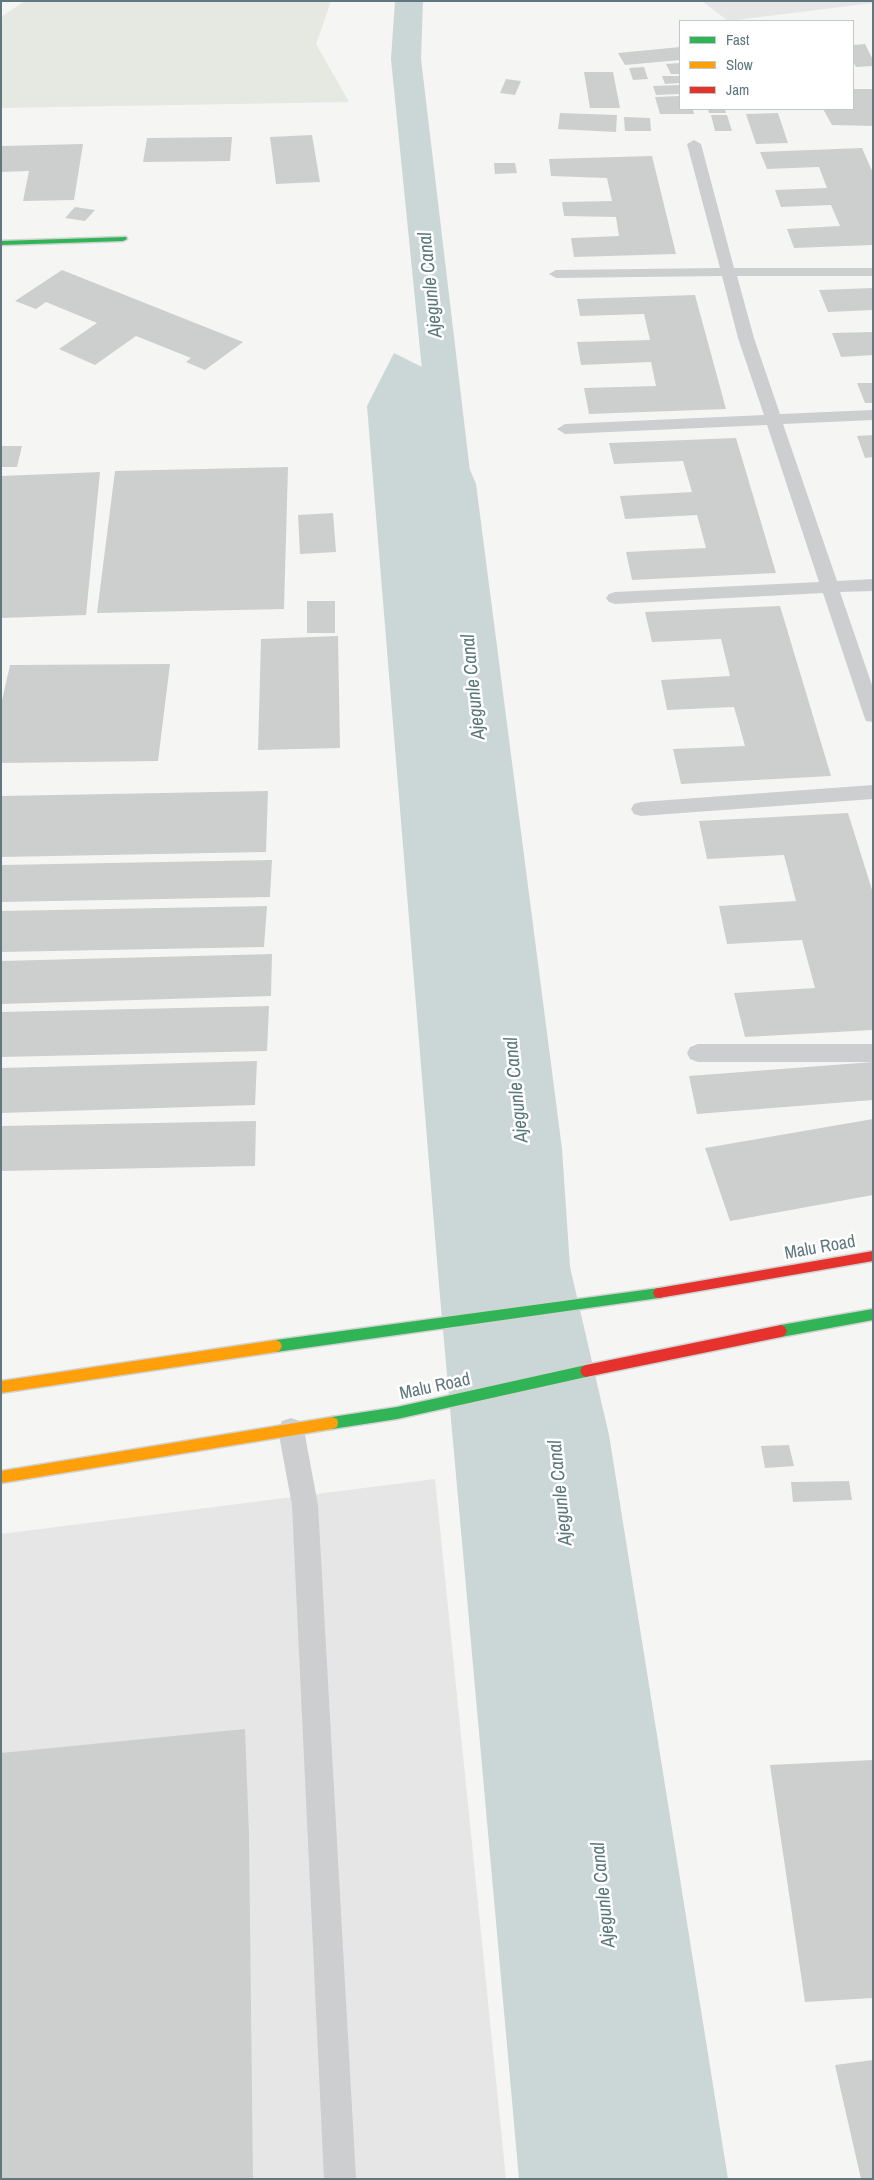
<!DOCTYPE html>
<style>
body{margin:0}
#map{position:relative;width:874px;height:2180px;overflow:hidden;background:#f5f5f4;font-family:"Archivo Narrow",sans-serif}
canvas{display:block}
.frame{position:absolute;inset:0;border:2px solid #60777f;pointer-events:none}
.legend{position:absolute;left:679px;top:20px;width:175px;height:90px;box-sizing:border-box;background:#fff;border:1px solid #bfc9cc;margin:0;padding:6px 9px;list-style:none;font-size:15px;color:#60777f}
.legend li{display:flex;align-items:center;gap:10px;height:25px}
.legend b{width:25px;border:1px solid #bfc9cc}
</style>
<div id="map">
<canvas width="874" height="2180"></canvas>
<div class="frame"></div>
<ul class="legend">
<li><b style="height:6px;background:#30b455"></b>Fast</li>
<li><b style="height:6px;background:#ff9f0a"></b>Slow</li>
<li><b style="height:6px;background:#e5322d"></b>Jam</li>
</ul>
</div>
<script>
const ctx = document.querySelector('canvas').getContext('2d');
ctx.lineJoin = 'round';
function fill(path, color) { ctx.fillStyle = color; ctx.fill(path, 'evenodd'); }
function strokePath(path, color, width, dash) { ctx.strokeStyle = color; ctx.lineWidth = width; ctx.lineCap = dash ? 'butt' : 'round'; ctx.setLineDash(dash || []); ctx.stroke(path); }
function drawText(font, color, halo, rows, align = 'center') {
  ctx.font = font + ' "Archivo Narrow",sans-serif'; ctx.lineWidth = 5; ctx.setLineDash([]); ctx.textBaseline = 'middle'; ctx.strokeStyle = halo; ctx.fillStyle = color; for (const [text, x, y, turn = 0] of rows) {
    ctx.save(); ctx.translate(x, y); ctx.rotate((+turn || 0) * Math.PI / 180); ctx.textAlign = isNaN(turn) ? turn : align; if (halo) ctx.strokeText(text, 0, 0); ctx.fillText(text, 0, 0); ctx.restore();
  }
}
fill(new Path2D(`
 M702,1H873V3L728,21Z
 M435,1479L506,2179H1V1534Z`), '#e5e6e5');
fill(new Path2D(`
 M25,1H331L316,44L349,102L1,108V17Z`), '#e6e8e2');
fill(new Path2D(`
 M394,353L428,370L476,484L562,1149L570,1267L609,1435L728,2179H519L439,1285L367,406Z`), '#cbd6d7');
fill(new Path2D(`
 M395,1H423L421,59L471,480L466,488L452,492L438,488L433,480L391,59Z`), '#cbd6d7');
fill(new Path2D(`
 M865,44L873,60V66L856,67L853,61V45Z
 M680,47V60L625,65L618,53Z
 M680,63V74H671L666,64Z
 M644,67L648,79L633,80L629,68Z
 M584,72H613L620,108H590Z
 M662,76H680V83L665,84Z
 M506,79L521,81L515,95L500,93Z
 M680,85V94L656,95L653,86Z
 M853,89H873V126L832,125L823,109H853Z
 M680,96V109H693L694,114H660L655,97Z
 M708,109H725L726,113H709Z
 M560,113L617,115L616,132L558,129Z
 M778,113L788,143L756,144L746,114Z
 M711,115H727L732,131H715Z
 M624,117L650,118L651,131H625Z
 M312,135L320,182L276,184L270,137Z
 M232,137L230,161L143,162L147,138Z
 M83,144L74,200L23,201L29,171L1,172V146Z
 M862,148L873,173V245L794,248L787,229L840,226L831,205L781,207L775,190L827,188L819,167L767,169L760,152Z
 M652,156L676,254L574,257L571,238L619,236L616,217L564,216L562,202L612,201L607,178L551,176L549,159Z
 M494,163H515L517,173L495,174Z
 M75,207L95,210L85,221L65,218Z
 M62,270L243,342L205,370L186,362L191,358L136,336L95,365L59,349L97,323L46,302L36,309L15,301Z
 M873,288V310L828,312L819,290Z
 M695,295L726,409L589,414L584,388L656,386L651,362L581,365L577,342L650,340L644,314L580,316L577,299Z
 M873,332V355L841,357L832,333Z
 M857,383H873V403H865Z
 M873,435V457L865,458L857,436Z
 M736,438L776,573L632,580L626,552L706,548L697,515L625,519L620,496L692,492L683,461L614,464L609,443Z
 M1,446H22L17,467H1Z
 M288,467L284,609L97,613L115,471Z
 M100,472L86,615L1,618V476Z
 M333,513L336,552L300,554L298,515Z
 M307,601H335V633H307Z
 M780,606L831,776L681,784L673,749L745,746L734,707L667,710L661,680L730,676L721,639L652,642L645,612Z
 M338,636L340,748L258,750L261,639Z
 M170,664L158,761L1,763V705L10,665Z
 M268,791L266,852L1,857V796Z
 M848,813L873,893V1030L745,1037L734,993L815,988L802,940L727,944L719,906L796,901L784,855L707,859L699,821Z
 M272,860L270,897L1,902V865Z
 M267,906L264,947L1,952V911Z
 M272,954L271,996L1,1004V961Z
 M269,1006L267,1051L1,1057V1012Z
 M257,1061L255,1105L1,1113V1068Z
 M873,1062V1100L697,1114L689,1076Z
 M873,1119V1195L730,1221L705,1148Z
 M256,1121L255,1166L1,1171V1126Z
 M789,1445L794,1466L765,1468L761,1446Z
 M849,1481L852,1500L793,1502L791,1482Z
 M245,1729L249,1835L253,2179H1V1753Z
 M873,1760V1998L805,2002L770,1765Z
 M873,2060V2179H861L835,2065Z`), '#cdcfcf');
const fast = new Path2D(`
 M126,237L127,239L123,241L1,245V241Z
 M659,1288L663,1289L665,1293L663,1297L659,1298L276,1352L272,1350L270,1346L272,1342L276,1340Z
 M873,1309V1320L781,1337L777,1335L775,1331L777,1327L781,1325Z
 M586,1365L590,1367L592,1371L590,1375L586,1377L397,1419L332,1429L327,1427L326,1423L327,1419L332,1417L397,1407Z`);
const slow = new Path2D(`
 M276,1340L280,1342L282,1346L280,1350L276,1352L1,1393V1381Z
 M332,1417L337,1419L338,1423L337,1427L332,1429L1,1483V1471Z`);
const jam = new Path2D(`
 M873,1251V1261L659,1298L655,1297L653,1293L655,1289L659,1288Z
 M781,1325L785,1327L787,1331L785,1335L781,1337L586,1377L582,1375L580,1371L582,1367L586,1365Z`);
strokePath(fast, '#d1d3d3', 3);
strokePath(slow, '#d1d3d3', 3);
strokePath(jam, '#d1d3d3', 3);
fill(new Path2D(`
 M694,140L701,144L734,268H873V276H737L754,338L780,414L873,410V420L783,424L837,581L873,579V591L840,592L873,688V722L866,721L864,716L823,593L615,604L609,602L606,598L609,594L615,592L819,582L767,425L565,434L557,429L565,424L764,415L738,338L722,276L556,278L549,274L556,270L720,268L687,144Z
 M873,785V799L641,816L634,814L631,809L634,804L641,802Z
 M698,1044H873V1062H698L690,1059L687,1053L690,1047Z
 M291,1418L300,1421L304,1430L318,1505L356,2179H324L292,1505L278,1430L282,1421Z`), '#cccecf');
fill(fast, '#30b455');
fill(slow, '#ff9f0a');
fill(jam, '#e5322d');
drawText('18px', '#60777f', '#fff', [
 ["Malu Road",820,1248,-10],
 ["Malu Road",435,1387,-12]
]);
drawText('italic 19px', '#5a777b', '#fff', [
 ["Ajegunle Canal",431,285,-96],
 ["Ajegunle Canal",474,687,-96],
 ["Ajegunle Canal",517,1090,-96],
 ["Ajegunle Canal",561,1493,-96],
 ["Ajegunle Canal",604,1895,-96]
]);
</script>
